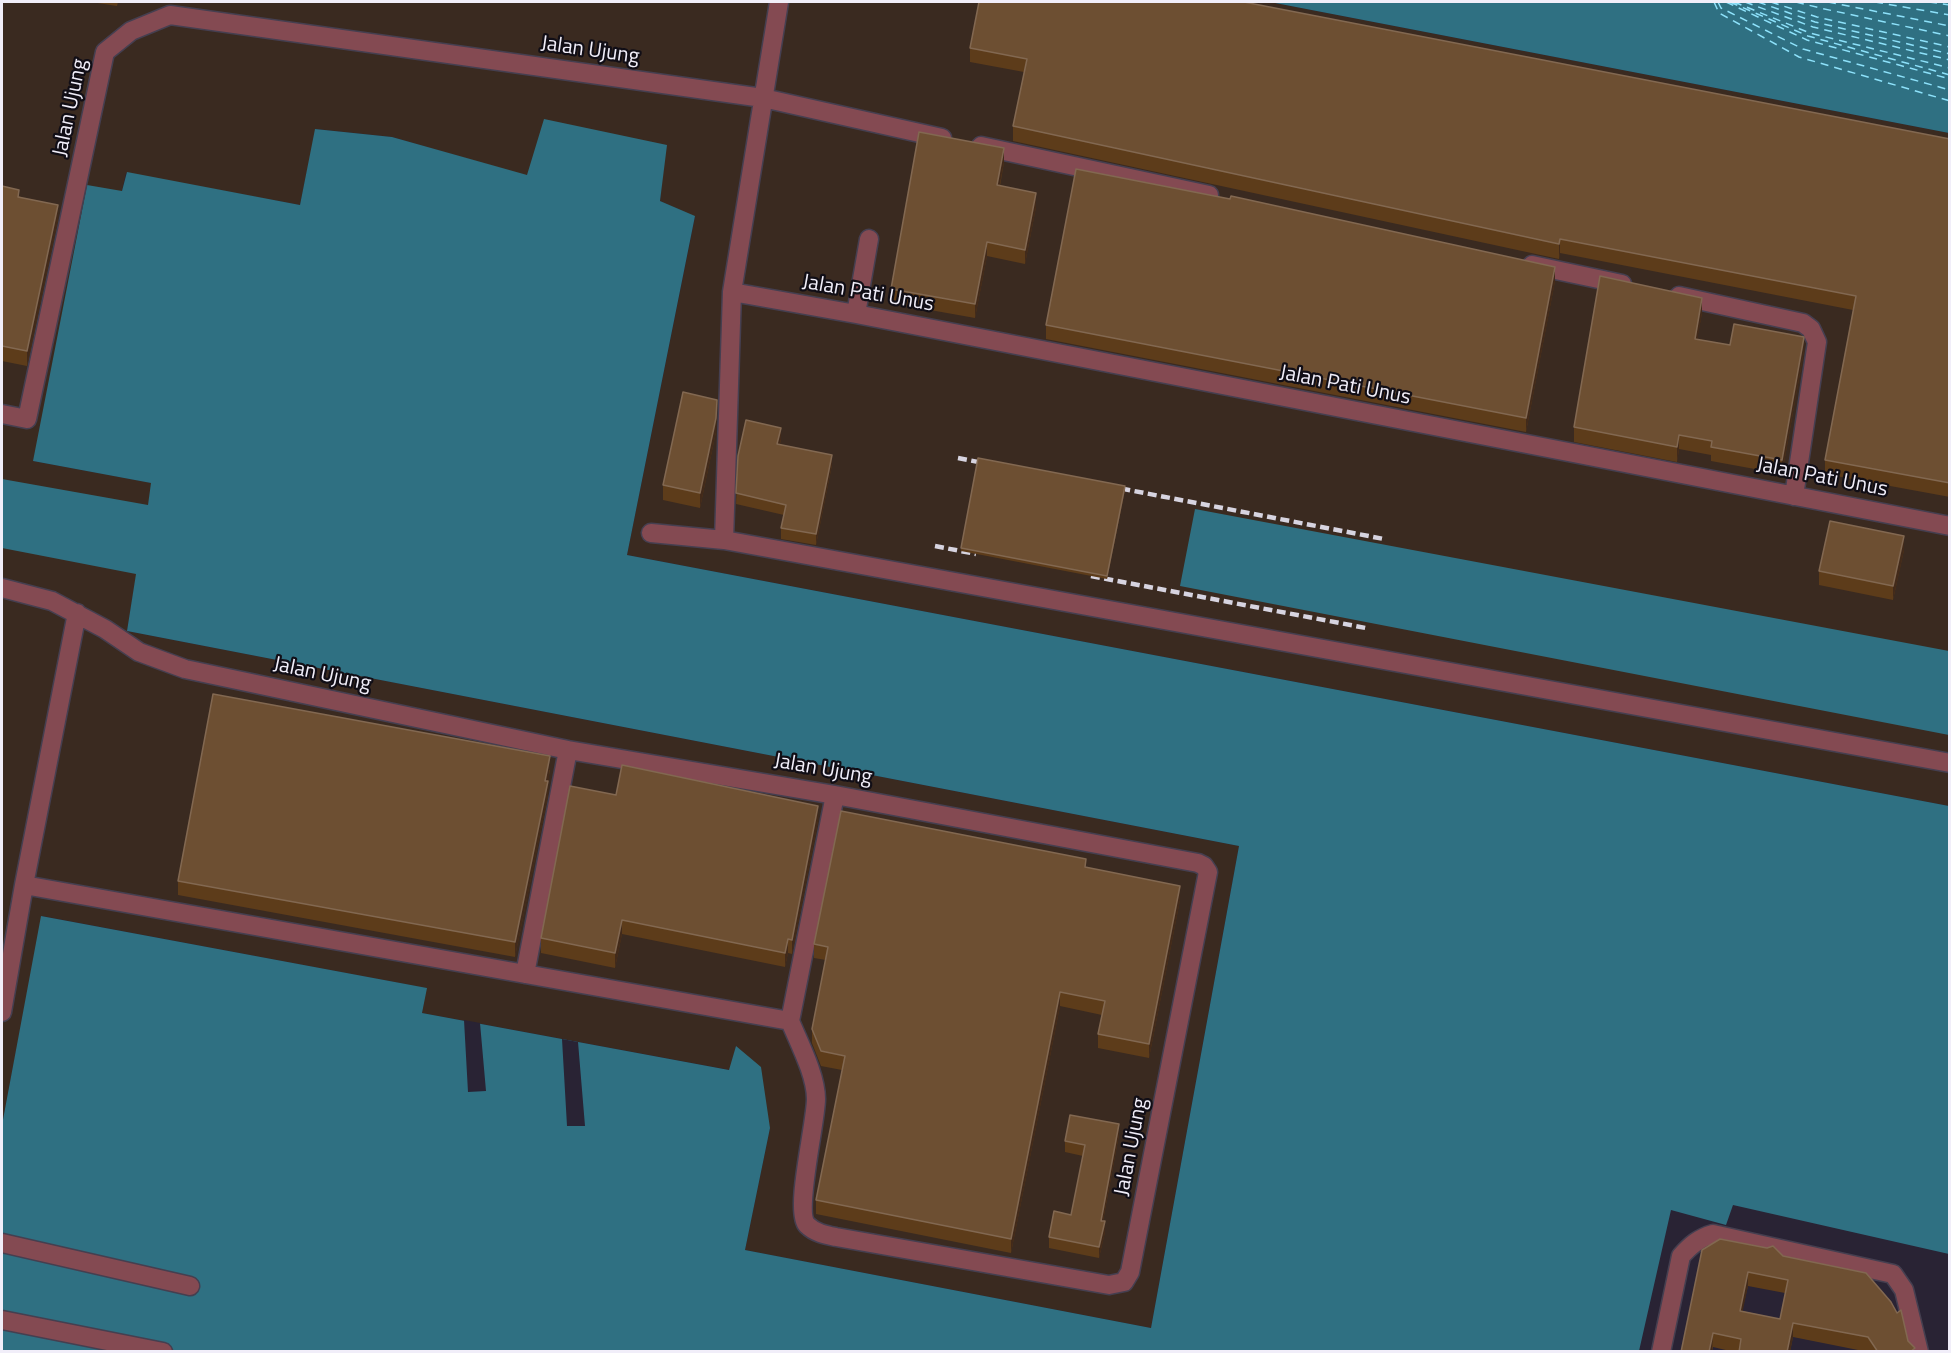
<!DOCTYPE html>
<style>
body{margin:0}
#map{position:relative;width:1951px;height:1353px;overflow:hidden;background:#292334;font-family:"Titillium Web",sans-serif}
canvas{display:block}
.frame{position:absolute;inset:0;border:3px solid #f1eef9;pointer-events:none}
</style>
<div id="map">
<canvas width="1951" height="1353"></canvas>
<div class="frame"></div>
</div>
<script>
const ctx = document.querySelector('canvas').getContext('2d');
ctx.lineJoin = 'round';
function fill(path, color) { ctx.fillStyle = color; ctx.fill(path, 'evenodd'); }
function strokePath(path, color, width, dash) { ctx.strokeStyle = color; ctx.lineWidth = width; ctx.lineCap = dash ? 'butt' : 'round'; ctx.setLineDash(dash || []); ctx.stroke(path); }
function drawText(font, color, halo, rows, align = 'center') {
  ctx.font = font + ' "Titillium Web",sans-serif'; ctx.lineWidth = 4.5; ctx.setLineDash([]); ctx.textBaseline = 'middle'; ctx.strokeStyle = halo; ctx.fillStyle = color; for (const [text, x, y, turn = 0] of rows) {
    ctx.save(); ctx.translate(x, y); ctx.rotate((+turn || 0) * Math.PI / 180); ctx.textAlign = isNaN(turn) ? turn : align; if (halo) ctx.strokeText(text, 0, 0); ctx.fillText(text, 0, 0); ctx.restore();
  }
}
fill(new Path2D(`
 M2,2H1270L1949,133V806L627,555L695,217L660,201L666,145L527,176L392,137L316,129L300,205L126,173L122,191L33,461L152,483L127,631L1239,846L1151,1328L745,1250L770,1128L736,1046L730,1070L422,1013L426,988L42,916L2,1125Z`), '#3a2a20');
fill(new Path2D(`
 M1270,2H1949V133Z
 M544,119L667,145L660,201L695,216L627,555L1949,806V1254L1733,1205L1726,1225L1671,1210L1639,1351H2V1125L41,916L427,988L422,1013L729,1070L736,1046L761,1067L770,1128L745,1250L1151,1328L1239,846L127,631L136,574L2,548V479L148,505L151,483L33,461L87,185L122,191L127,172L300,205L315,129L392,137L527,175Z
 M1195,509L1949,651V735L1180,586Z`), '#2f7082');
fill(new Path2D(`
 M464,1020L480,1023L486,1091L468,1092Z
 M562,1039L578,1042L585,1126H567Z`), '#292334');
strokePath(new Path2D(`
 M1714,2L1719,13L1799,57L1950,101
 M1718,2L1721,8L1803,49L1950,90
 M1726,2L1807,40L1950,79
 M1730,2L1808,36L1950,75
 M1734,2L1810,33L1950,68
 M1745,2L1813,27L1950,60
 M1758,2L1815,22L1950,54
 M1771,2L1817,17L1950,47
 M1796,2L1820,8L1950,36
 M1828,2L1950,26
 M1875,2L1950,15
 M1929,2L1950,5`), '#8de1fa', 1.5, [8, 6]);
const minor = new Path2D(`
 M779,2L732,292L724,540L1950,763
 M981,146L1209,195
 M1532,265L1622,284
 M732,292L856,314L1950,526
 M1679,296L1803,323L1811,329L1817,342L1794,496
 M856,314L869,239
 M2,414L27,419L105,52L131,31L170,15L763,98L942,138
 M651,533L724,540
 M2,588L52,601L105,629L139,652L185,669L568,750
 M24,885L790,1021C799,1043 816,1075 816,1099C816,1123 794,1211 807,1225C815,1233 826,1235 836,1237L1109,1285L1124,1282L1130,1272L1208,872L1204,866L1198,863L835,795L568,750L525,974
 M2,1012L24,885L77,613
 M790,1021L835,795
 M2,1243L190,1286
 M2,1320L163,1352
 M1661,1352L1681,1256C1691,1245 1699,1238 1713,1234L1893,1274L1904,1290L1919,1352`);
strokePath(minor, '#453f50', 21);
strokePath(minor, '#844a52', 18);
strokePath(new Path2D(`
 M958,458L993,465
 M1108,486L1384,539
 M935,546L976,554
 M1091,576L1366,628`), '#d7d4e0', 4.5, [9, 4.5]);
fill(new Path2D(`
 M91,2H118L117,6Z
 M970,48L1950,139V497L1825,474V460L1853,310L1560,253L1559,259L1013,141V126L1024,72L970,62Z
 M1004,162L1000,186L1036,207L1025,264L987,256L975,318L891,303V289Z
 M2,186L58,219L27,366L2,361Z
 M1555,281L1526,432L1046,339V325Z
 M1702,313L1697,339L1730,345L1804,351L1782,474L1711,461V455L1679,449L1677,462L1574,442V427Z
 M716,432L700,508L663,500V485Z
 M781,439L780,444L832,465L816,545L781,539V528L784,515L736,504L738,456Z
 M1125,490L1107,579L961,551V548Z
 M1904,550L1893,600L1819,585V571Z
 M550,770L548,781V795L515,957L178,895V881Z
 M616,795L818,821L792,954L788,953L785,967L622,934L615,968L541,953V938Z
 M1086,868L1180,900L1149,1058L1098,1048V1034L1102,1015L1060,1006L1011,1253L816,1214V1200L842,1070L821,1066L812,1043V1029L826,960L814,958V944Z
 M1119,1135L1103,1221L1105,1232L1099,1258L1049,1248V1237L1071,1215L1083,1156L1065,1152V1141Z
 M1702,1250L1783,1256L1908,1341L1915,1352H1868L1793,1337L1790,1352H1734L1713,1347L1712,1352H1681ZM1748,1286L1785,1293L1780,1319L1742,1311Z`), '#5d3c1a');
fill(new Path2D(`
 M1004,148V162L997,199V185Z
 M1036,193V207L1025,264V250Z
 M58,205V219L27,366V351Z
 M1560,239V253L1559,259V244Z
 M987,242V256L975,318V304Z
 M1555,267V281L1526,432V418Z
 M1702,298V313L1695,353V339Z
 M1804,337V351L1782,474V460Z
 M717,400L716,432L700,508V493Z
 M781,428V439L777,455V444Z
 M1679,435V449L1677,462V447Z
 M832,455V465L816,545V534Z
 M1125,486V490L1107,579V576Z
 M1904,536V550L1893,600V586Z
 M550,756L548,795L515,957V942Z
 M818,806V821L792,954V940Z
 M1180,886V900L1149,1058V1044Z
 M622,920V934L615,968V953Z
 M788,939V953L785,967V953Z
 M1060,992V1006L1011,1253V1239Z
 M1119,1124V1135L1101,1231V1221Z
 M1105,1221V1232L1099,1258V1247Z
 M1748,1272V1286L1740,1324V1311Z
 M1793,1323V1337L1790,1352H1787Z
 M1713,1333L1712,1352H1709Z`), '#422a1a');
const building = new Path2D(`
 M979,2H1244L1950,139V483L1825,460L1856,296L1560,239L1559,244L1013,126L1027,59L970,48Z
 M919,132L1004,148L997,185L1036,193L1025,250L987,242L975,304L891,289Z
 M1076,169L1230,199L1231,196L1555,267L1526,418L1046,325Z
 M2,186L19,190L18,197L58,205L27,351L2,346Z
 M1600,276L1702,298L1695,339L1730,345L1734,324L1804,337L1782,460L1711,447L1712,441L1679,435L1677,447L1574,427Z
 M683,392L717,400L716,418L700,493L663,485Z
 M746,420L781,428L777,444L832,455L816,534L781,528L786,505L736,493L738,456Z
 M978,458L1125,486L1107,576L961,548Z
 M1830,521L1904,536L1893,586L1819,571Z
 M213,694L550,756L545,781H548L515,942L178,881Z
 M622,765L818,806L792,940L788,939L785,953L622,920L615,953L541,938L570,786L616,795Z
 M841,811L1086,859L1085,867L1180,886L1149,1044L1098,1034L1105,1001L1060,992L1011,1239L816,1200L845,1056L821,1051L812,1029L828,947L814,944Z
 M1070,1115L1119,1124L1101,1221H1105L1099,1247L1049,1237L1054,1211L1071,1215L1085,1145L1065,1141Z
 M1720,1239L1767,1248L1773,1246L1783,1256L1866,1273L1891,1302L1897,1313L1901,1310L1908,1341L1915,1348L1910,1352H1878L1868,1337L1793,1323L1787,1352H1739L1741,1339L1713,1333L1709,1352H1681L1702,1250ZM1748,1272L1788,1280L1780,1319L1740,1311Z`);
fill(building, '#6d4f32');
strokePath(building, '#826851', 1.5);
drawText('21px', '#f1eef9', '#110e16', [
 ["Jalan Ujung",590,51,8],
 ["Jalan Ujung",71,108,-78],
 ["Jalan Pati Unus",868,294,10],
 ["Jalan Pati Unus",1345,386,11],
 ["Jalan Pati Unus",1822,478,11],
 ["Jalan Ujung",322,675,12],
 ["Jalan Ujung",823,770,10],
 ["Jalan Ujung",1132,1147,-79]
]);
</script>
